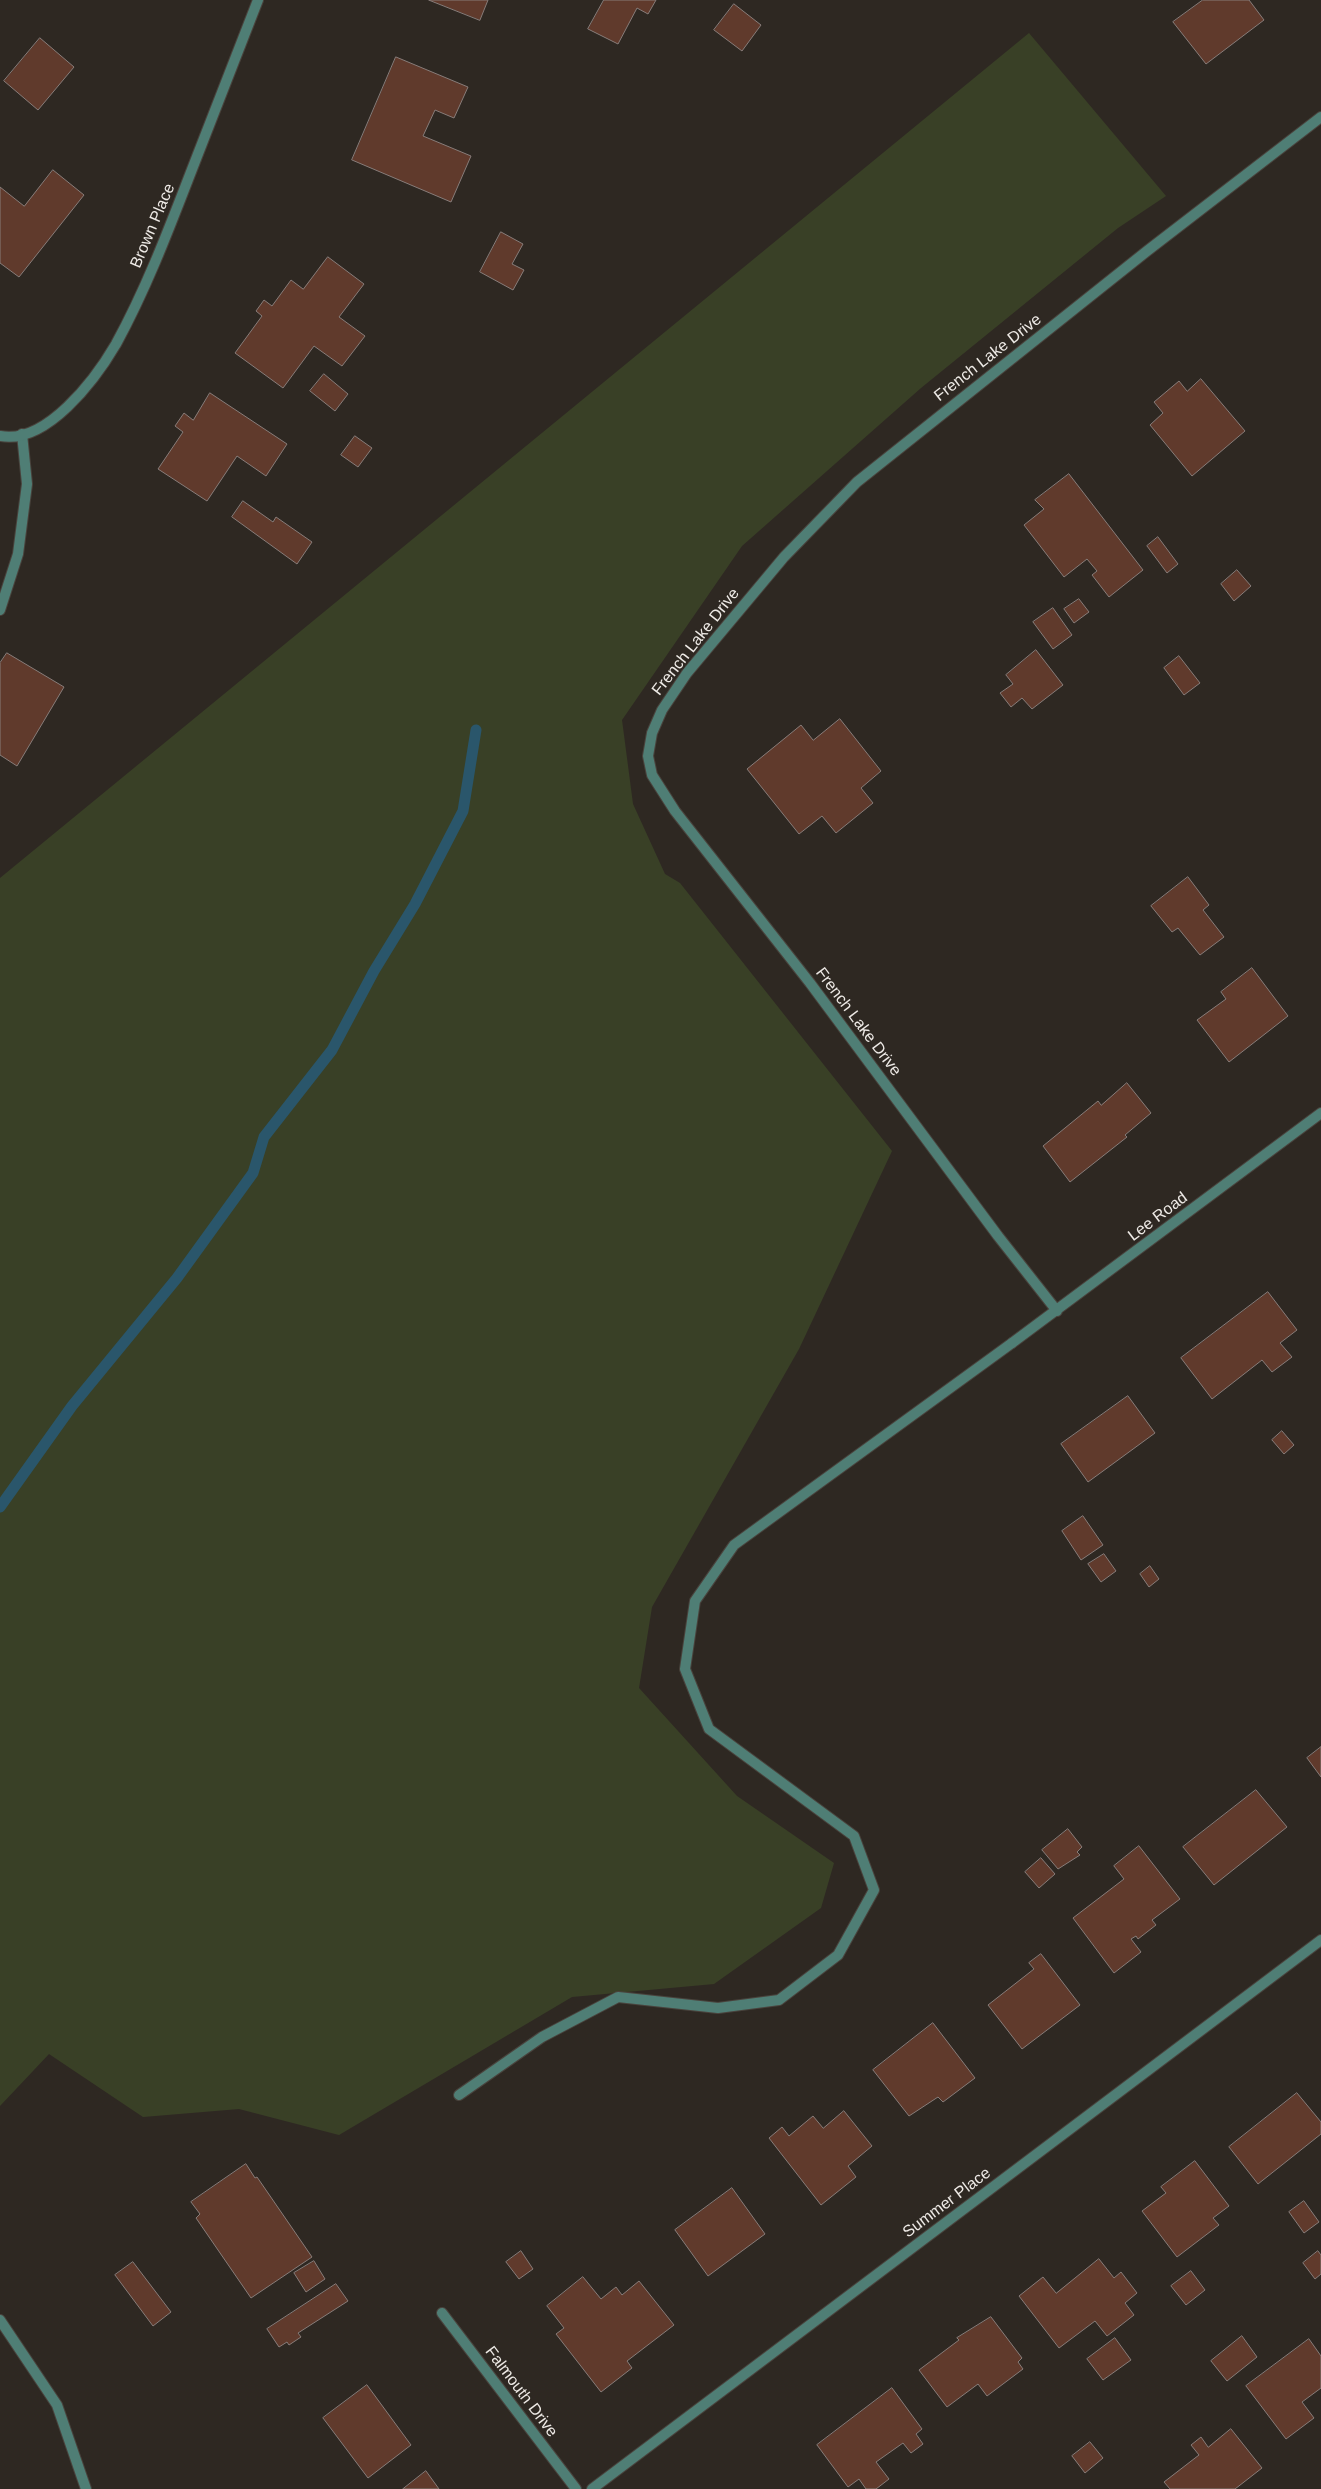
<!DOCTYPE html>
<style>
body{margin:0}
canvas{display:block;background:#2e2822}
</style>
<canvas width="1321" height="2489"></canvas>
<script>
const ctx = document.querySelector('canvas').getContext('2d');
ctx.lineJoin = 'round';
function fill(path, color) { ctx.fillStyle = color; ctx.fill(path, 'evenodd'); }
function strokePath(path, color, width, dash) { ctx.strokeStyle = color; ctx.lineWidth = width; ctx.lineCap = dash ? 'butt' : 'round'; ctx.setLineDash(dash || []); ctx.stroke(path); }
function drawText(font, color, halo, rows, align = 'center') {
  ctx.font = font + ' Helvetica,sans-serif'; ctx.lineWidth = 4; ctx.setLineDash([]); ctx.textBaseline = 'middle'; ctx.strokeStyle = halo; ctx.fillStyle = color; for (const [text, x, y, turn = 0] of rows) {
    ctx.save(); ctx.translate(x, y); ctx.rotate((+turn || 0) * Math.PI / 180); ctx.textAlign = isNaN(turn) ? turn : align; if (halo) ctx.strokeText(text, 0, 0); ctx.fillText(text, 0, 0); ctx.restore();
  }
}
fill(new Path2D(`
 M1029,33L1166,196L1118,228L921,388L742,546L622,720L633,804L665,874L680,883L892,1151L799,1349L652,1607L639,1688L737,1796L834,1863L821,1908L714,1984L572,1997L339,2135L239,2109L143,2117L49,2054L0,2106V878Z`), '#394026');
strokePath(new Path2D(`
 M0,1507L72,1406L177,1278L253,1173L264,1137L332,1050L374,971L415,904L463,811L476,730`), '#2a566b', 11);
const building = new Path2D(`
 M429,0H488L480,20Z
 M604,0H656L648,14L637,8L618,44L588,29Z
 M1203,0H1249L1264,20L1206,64L1173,22Z
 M734,4L761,25L742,51L714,30Z
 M40,38L74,67L38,110L4,81Z
 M396,57L468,87L454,118L435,110L423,136L471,156L451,202L352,160Z
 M53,170L84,195L19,277L0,263V187L24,206Z
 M501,232L523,244L512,264L524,270L513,290L480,272Z
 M328,257L364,284L339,317L365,336L342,366L314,346L283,388L235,353L262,316L256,311L264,300L272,306L291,280L303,289Z
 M324,374L348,394L335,411L310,391Z
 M1201,379L1245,431L1192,476L1150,425L1163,413L1154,402L1179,381L1187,391Z
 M210,393L287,444L266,476L237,456L207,501L158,469L183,432L175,426L184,413L193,420Z
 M355,436L372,448L358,467L341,455Z
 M1069,474L1143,570L1109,597L1092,575L1097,571L1087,559L1064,577L1024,525L1044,509L1035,500Z
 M243,501L273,522L276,517L312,542L297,564L232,517Z
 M1158,537L1178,564L1167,573L1147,546Z
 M1237,570L1251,586L1234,601L1221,584Z
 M1079,599L1089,612L1074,623L1064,609Z
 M1053,608L1072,635L1053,649L1033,622Z
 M1036,650L1063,685L1032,709L1022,698L1011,707L1000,693L1013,684L1006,675Z
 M7,653L64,687L17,766L0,755V663Z
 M1179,656L1200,683L1184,695L1164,668Z
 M840,719L881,771L861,788L873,803L836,833L822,816L799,834L747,769L801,725L813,740Z
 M1188,877L1209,905L1203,910L1224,937L1200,955L1178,928L1172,932L1151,906Z
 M1252,968L1288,1016L1229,1062L1197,1020L1226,999L1221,992Z
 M1127,1083L1151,1113L1125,1135L1127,1137L1070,1182L1043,1146L1098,1101L1101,1105Z
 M1268,1292L1297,1330L1280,1343L1292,1357L1272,1372L1262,1360L1212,1399L1181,1358Z
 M1128,1396L1155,1433L1088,1482L1061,1444Z
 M1282,1431L1294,1445L1284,1454L1272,1440Z
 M1083,1516L1103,1545L1081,1560L1062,1531Z
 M1104,1554L1116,1571L1101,1582L1088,1564Z
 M1150,1566L1159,1579L1149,1587L1140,1574Z
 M1321,1747V1777L1307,1758Z
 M1256,1790L1287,1827L1214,1885L1183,1847Z
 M1068,1829L1082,1847L1077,1852L1080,1855L1058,1869L1042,1850Z
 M1139,1846L1180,1899L1152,1920L1156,1925L1138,1939L1136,1936L1131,1939L1141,1952L1114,1973L1073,1918L1124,1879L1114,1866Z
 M1041,1858L1055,1874L1039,1888L1025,1872Z
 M1041,1954L1080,2005L1022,2049L988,2005L1034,1969L1029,1963Z
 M933,2023L975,2078L943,2102L938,2097L909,2116L873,2070Z
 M1297,2093L1321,2122V2134L1258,2184L1229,2147Z
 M844,2111L872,2146L848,2166L856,2177L821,2205L769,2138L782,2127L789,2136L813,2116L823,2128Z
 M1195,2161L1229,2206L1213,2218L1219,2225L1177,2257L1142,2211L1166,2193L1161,2187Z
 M246,2164L255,2178L257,2177L312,2257L251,2298L196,2218L200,2214L191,2202Z
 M732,2188L765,2234L708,2276L675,2230Z
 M1304,2201L1319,2222L1304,2233L1289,2212Z
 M521,2251L533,2269L519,2279L506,2262Z
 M1318,2251L1321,2255V2274L1315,2279L1303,2263Z
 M1099,2259L1114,2278L1121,2272L1137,2293L1125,2303L1134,2315L1107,2336L1095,2321L1059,2348L1019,2296L1043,2277L1056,2293Z
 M314,2261L325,2279L306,2292L294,2273Z
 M133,2262L171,2312L153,2326L115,2275Z
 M1191,2271L1205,2290L1186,2305L1171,2286Z
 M583,2277L601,2299L616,2287L622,2295L639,2281L674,2325L627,2361L632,2368L601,2392L556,2334L564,2328L547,2306Z
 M336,2284L348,2301L298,2333L301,2337L289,2345L287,2342L279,2347L267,2329Z
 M991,2317L1022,2358L1018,2362L1023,2369L987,2396L978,2384L947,2407L919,2370L959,2340L957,2338Z
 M1242,2336L1257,2357L1227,2381L1211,2361Z
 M1115,2338L1131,2360L1103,2380L1087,2359Z
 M1309,2339L1321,2356V2388L1302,2402L1314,2418L1286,2439L1246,2386Z
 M367,2385L411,2445L368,2478L323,2418Z
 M892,2388L922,2429L916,2434L923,2444L911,2453L903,2443L876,2462L889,2479L876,2489H866L859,2479L848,2487L817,2445Z
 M1231,2429L1262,2468L1235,2489H1170L1164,2482L1199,2455L1191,2445L1201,2437L1208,2447Z
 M1090,2442L1103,2458L1085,2473L1072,2456Z
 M426,2471L439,2489H403Z`);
fill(building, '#603a2c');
strokePath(building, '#877c79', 1);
const lane = new Path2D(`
 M0,610L18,554L27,484L22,434
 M459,2095L542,2037L618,1997L718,2008L779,2000L838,1955L874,1890L854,1836L709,1729L685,1669L695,1601L734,1545L1012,1343
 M0,2320L57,2405L86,2489`);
const street = new Path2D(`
 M0,436C46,445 95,380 116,344C145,291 167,234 189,177C212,118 235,59 258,0
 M1057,1311L998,1236L810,983L675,811L652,775L648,756L652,733L662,710L687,673L784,557L857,482L1147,251L1321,117
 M1012,1343L1321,1113
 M442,2313L576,2489
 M592,2489L1321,1940`);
strokePath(lane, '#49433d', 12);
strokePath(street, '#49433d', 12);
strokePath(lane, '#4f7e75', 10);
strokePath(street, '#4f7e75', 10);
drawText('16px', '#eeeae6', '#2e2822', [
 ["Brown Place",153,226,-67],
 ["French Lake Drive",988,358,-38],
 ["French Lake Drive",696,642,-52],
 ["French Lake Drive",858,1022,53],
 ["Lee Road",1158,1217,-37],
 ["Summer Place",947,2203,-37],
 ["Falmouth Drive",521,2392,53]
]);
</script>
